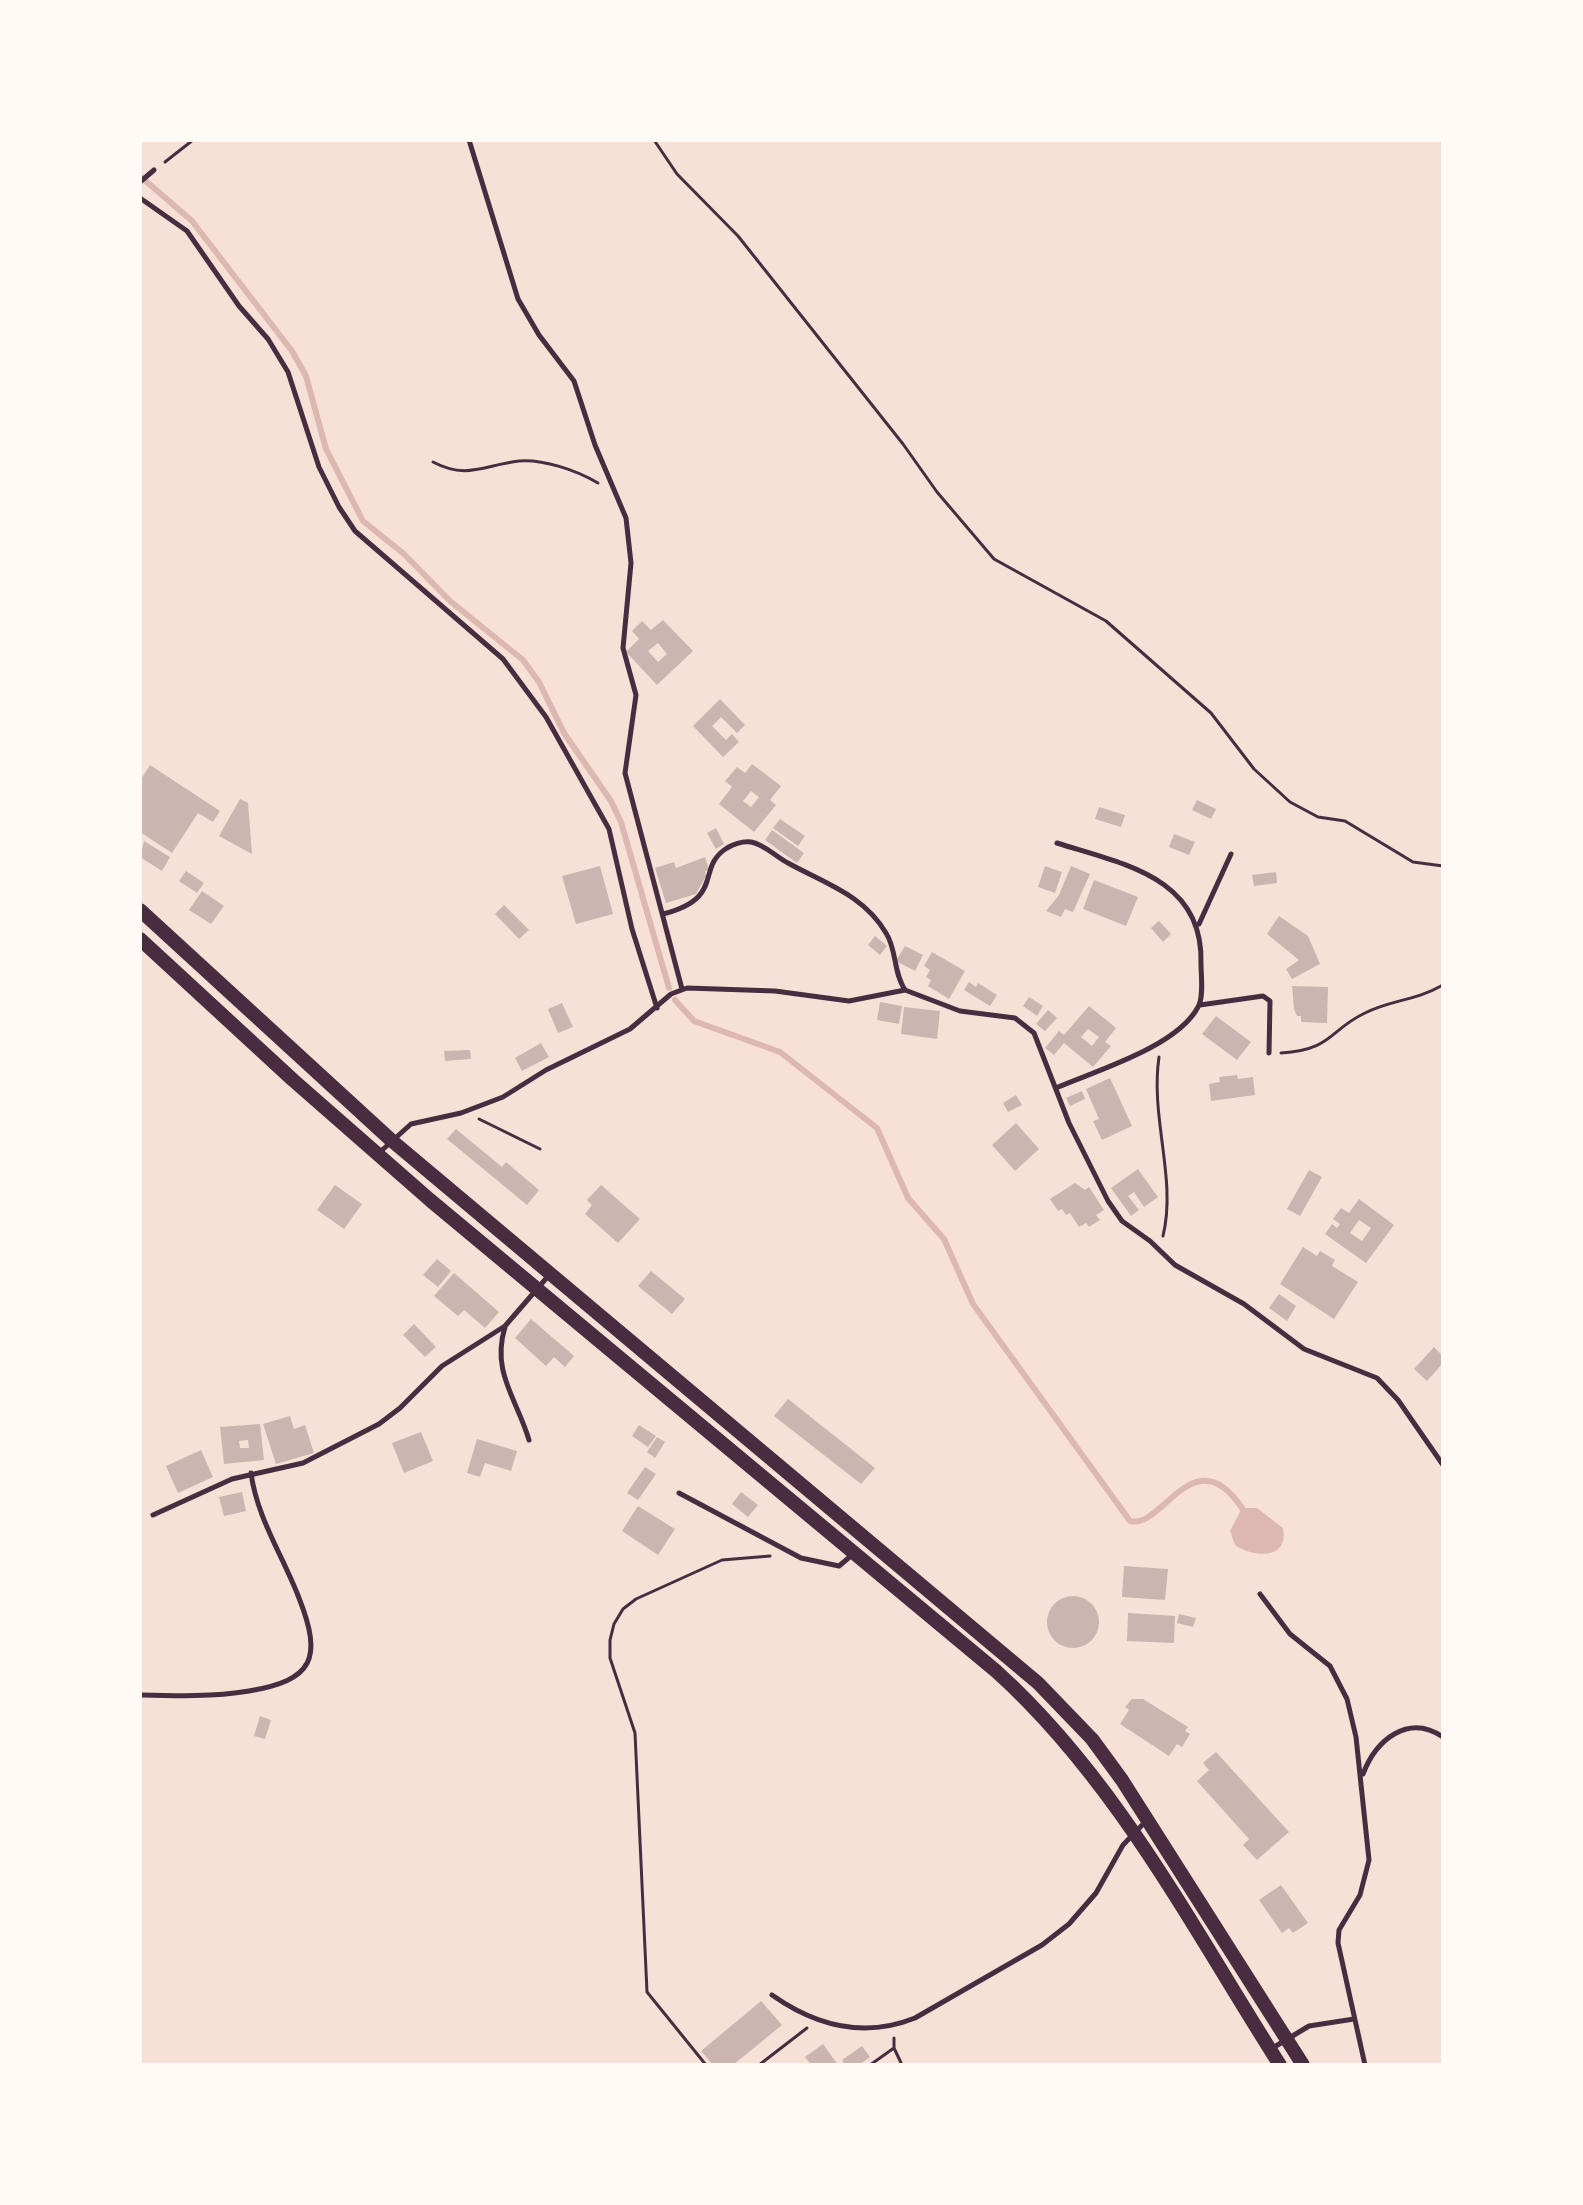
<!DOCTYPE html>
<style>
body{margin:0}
#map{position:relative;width:1583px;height:2205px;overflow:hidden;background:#f7e1d7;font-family:"Source Sans 3",sans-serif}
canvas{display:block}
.frame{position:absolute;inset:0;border:142px solid #fffaf5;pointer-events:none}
</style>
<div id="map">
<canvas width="1583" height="2205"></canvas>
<div class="frame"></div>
</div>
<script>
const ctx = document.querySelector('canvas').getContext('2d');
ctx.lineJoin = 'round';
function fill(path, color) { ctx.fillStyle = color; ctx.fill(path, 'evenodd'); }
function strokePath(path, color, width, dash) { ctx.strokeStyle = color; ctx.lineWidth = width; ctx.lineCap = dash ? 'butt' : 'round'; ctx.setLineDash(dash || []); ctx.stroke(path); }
fill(new Path2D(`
 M1242,1508H1257L1283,1528C1289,1560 1254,1558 1235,1545L1230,1531Z`), '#dcb8b0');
strokePath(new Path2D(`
 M140,176L192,221L292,351L306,376L326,449L363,521L404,554L450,601L523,660L539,682L564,733L611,801L621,822L669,988
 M675,1000L694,1021L780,1052L877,1128L908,1198L944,1239L973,1304L1130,1521C1162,1530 1194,1436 1242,1508`), '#dcb8b0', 6);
fill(new Path2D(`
 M663,620L693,651L657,685L626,652L639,639L632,631L642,621L651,630ZM658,643L667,654L658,662L648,651Z
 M720,699L745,725L737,733L721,717L712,726L726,740L732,734L739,742L723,757L693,726Z
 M752,764L781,786L770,800L776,805L754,832L719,804L732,787L725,781L737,767L745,773ZM751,791L759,797L751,807L743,801Z
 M150,765L220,811L213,822L198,813L172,853L140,832V781Z
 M240,799L248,803L252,854L219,836Z
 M1197,800L1216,809L1211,819L1192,810Z
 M1099,807L1125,815L1121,827L1095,819Z
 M780,819L805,836L798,846L773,828Z
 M716,828L724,844L716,849L707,833Z
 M772,830L804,853L797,863L765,840Z
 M1174,834L1195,842L1189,855L1169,847Z
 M144,841L170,857L162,871L140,857Z
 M705,857L709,870L705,871L706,876L696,894L666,903L655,868L674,862L676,868Z
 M600,866L613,914L576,924L562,876Z
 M1045,866L1062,872L1055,893L1038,887Z
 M1071,866L1090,874L1073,912L1065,909L1061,917L1046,911L1059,895Z
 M186,871L204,883L197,893L179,881Z
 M1276,872L1277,883L1254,886L1252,875Z
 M1094,880L1138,897L1126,926L1083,909Z
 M202,891L224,906L211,924L189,910Z
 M504,905L529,930L519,939L495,914Z
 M1279,916L1308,936L1320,964L1292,979L1286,969L1299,960L1267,934Z
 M1159,921L1171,934L1163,942L1151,928Z
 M875,936L887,946L880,955L868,945Z
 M905,946L923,955L915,971L896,961Z
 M932,952L965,971L949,999L928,986L931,980L926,977L930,970L924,966Z
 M969,982L976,987L978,983L997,995L990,1006L964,990Z
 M1292,986L1328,987L1327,1023L1301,1022V1016H1297L1294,1009Z
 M1029,997L1043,1006L1037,1016L1023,1006Z
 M880,1002L902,1006L899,1024L877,1020Z
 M562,1003L573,1027L558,1033L548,1009Z
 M1089,1006L1116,1028L1105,1042L1111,1046L1093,1067L1064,1043L1054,1055L1045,1048L1059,1031L1064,1035ZM1088,1029L1099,1037L1092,1046L1081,1037Z
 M904,1007L940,1011L937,1039L901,1034Z
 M1048,1010L1057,1018L1045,1031L1036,1024Z
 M1216,1016L1251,1042L1237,1060L1202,1034Z
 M541,1043L549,1057L522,1071L515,1058Z
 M470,1050L471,1059L445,1061L444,1051Z
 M1237,1075L1238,1079L1253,1077L1255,1095L1211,1101L1209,1084L1220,1082L1219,1077Z
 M1110,1078L1132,1126L1102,1140L1093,1121L1099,1119L1086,1089Z
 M1082,1091L1085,1099L1070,1106L1066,1098Z
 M1016,1095L1022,1105L1008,1112L1003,1103Z
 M1016,1123L1039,1149L1015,1171L992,1145Z
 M456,1129L502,1167L506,1162L539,1190L527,1205L447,1139Z
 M1138,1169L1158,1197L1144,1207L1134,1192L1128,1196L1139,1210L1131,1216L1111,1188Z
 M1309,1170L1322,1177L1300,1216L1287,1209Z
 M1075,1183L1085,1190L1089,1187L1104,1210L1096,1215L1100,1220L1089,1227L1086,1223L1079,1227L1070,1213L1066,1215L1062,1209L1058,1211L1050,1199Z
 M335,1185L362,1204L344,1229L317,1210Z
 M601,1185L640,1219L618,1243L585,1214L592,1205L587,1200Z
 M1359,1199L1394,1225L1366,1263L1325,1234L1332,1224L1337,1228L1340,1224L1333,1219L1341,1208L1349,1213ZM1359,1220L1371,1228L1362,1241L1350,1233Z
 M1303,1247L1317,1256L1320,1251L1335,1260L1332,1266L1358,1282L1334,1319L1280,1284Z
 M437,1259L451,1271L438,1287L423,1275Z
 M651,1271L685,1299L672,1314L638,1286Z
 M454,1273L499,1312L485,1328L464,1310L458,1316L434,1296Z
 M1279,1294L1296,1306L1287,1321L1269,1308Z
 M531,1319L574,1356L565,1367L554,1357L546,1366L515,1338Z
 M414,1324L436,1347L425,1357L403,1335Z
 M1434,1347L1443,1356V1363L1427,1381L1414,1369Z
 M788,1399L875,1468L861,1484L774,1416Z
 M290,1416L294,1429L305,1425L314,1453L276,1464L263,1424Z
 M260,1424L264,1460L224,1464L220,1427ZM248,1440L249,1448H240L239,1441Z
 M639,1425L656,1436L648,1447L632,1436Z
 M421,1432L433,1461L404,1473L392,1443Z
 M657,1437L665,1442L655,1458L647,1452Z
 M477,1439L517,1451L511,1471L485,1463L480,1477L467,1473Z
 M201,1450L213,1477L178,1493L166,1466Z
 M645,1467L656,1474L638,1500L627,1493Z
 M242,1492L246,1511L224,1516L219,1497Z
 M741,1492L758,1505L748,1517L732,1504Z
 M638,1506L675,1529L658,1555L622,1531Z
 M1124,1566L1168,1569L1165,1600L1122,1597Z
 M1047 1622a26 26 0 1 1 52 0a26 26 0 1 1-52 0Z
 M1128,1613L1175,1616L1174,1643L1127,1641Z
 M1179,1614L1196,1618L1193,1627L1177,1623Z
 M1132,1699H1143L1188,1727L1185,1731L1190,1734L1182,1747L1177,1744L1169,1756L1120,1724L1129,1710L1125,1707Z
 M260,1716L271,1720L265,1739L254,1736Z
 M1216,1752L1289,1832L1257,1860L1243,1845L1249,1839L1197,1781L1209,1770L1203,1763Z
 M1281,1885L1308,1923L1293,1933L1289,1928L1282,1933L1259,1900Z
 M761,2001L782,2025L733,2065H713L701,2051Z
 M823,2044L838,2065H811L805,2057Z
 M862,2046L870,2057L859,2065H845L842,2060Z`), '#ccb4b1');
strokePath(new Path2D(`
 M654,140L677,174L738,236L903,444L937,492L994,559L1106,621L1211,713L1254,769L1290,802L1318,817L1345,821L1413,862L1443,866
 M165,162L193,140
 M433,462C467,480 484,465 519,461C543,459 576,470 598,483
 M1281,1053C1332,1050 1329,1030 1365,1013C1390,1000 1415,1001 1443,985
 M1159,1057C1150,1118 1177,1179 1163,1236
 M479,1119L540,1149
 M894,2048L902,2065
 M706,2065L647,1992L635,1733L610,1658V1640L614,1624L623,1609L636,1599L722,1560L770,1556
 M759,2065L807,2028
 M870,2065L894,2048V2038`), '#4a2c40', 3);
strokePath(new Path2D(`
 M469,140L518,299L539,335L574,381L595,445L626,518L631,563L623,648L636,695L625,773L682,989
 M140,182L154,170
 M140,198L187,231L239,306L268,339L288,372L319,467L339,507L355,531L503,659L546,717L609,829L632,929L657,1008
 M663,914C726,898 695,868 727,848C734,844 743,841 751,842C764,844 776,857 788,863C824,883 864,895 886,933C897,950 893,972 905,990
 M1199,924L1231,854
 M1200,1005L1263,996L1270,1001L1269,1053
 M1056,1088C1095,1071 1177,1047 1198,1007C1204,997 1201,976 1201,964C1204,877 1123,864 1057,843
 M380,1152L411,1124L461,1113L503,1097L546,1070L630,1029L671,994L687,988L775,991L849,1001L905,990L960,1011L1015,1018L1034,1033L1069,1123L1108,1201L1122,1221L1150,1241L1175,1265L1244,1304L1304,1349L1377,1378L1398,1400L1443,1465
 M505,1327C491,1372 517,1399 529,1440
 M679,1493L801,1558L839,1566L852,1555
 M153,1515L232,1479L303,1463L379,1424L400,1408L442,1366L505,1326L550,1274
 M1260,1594L1290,1634L1330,1666L1347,1699L1356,1737L1369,1860L1360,1895L1339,1930L1338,1943L1365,2065
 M140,1695C177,1696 213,1697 249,1691C313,1680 323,1659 299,1598C283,1556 257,1518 251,1473
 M1363,1774C1376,1740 1408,1713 1443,1737
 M772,1995C816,2026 865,2038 915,2018L1042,1945L1069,1924L1096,1893L1123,1845L1146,1821
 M1271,2049L1309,2026L1354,2019`), '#4a2c40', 5);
strokePath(new Path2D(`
 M140,910L391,1140L1038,1683L1092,1739L1122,1780L1303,2065
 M140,939L293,1080L430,1200L996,1671C1117,1780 1193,1929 1280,2065`), '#4a2c40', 14);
</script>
